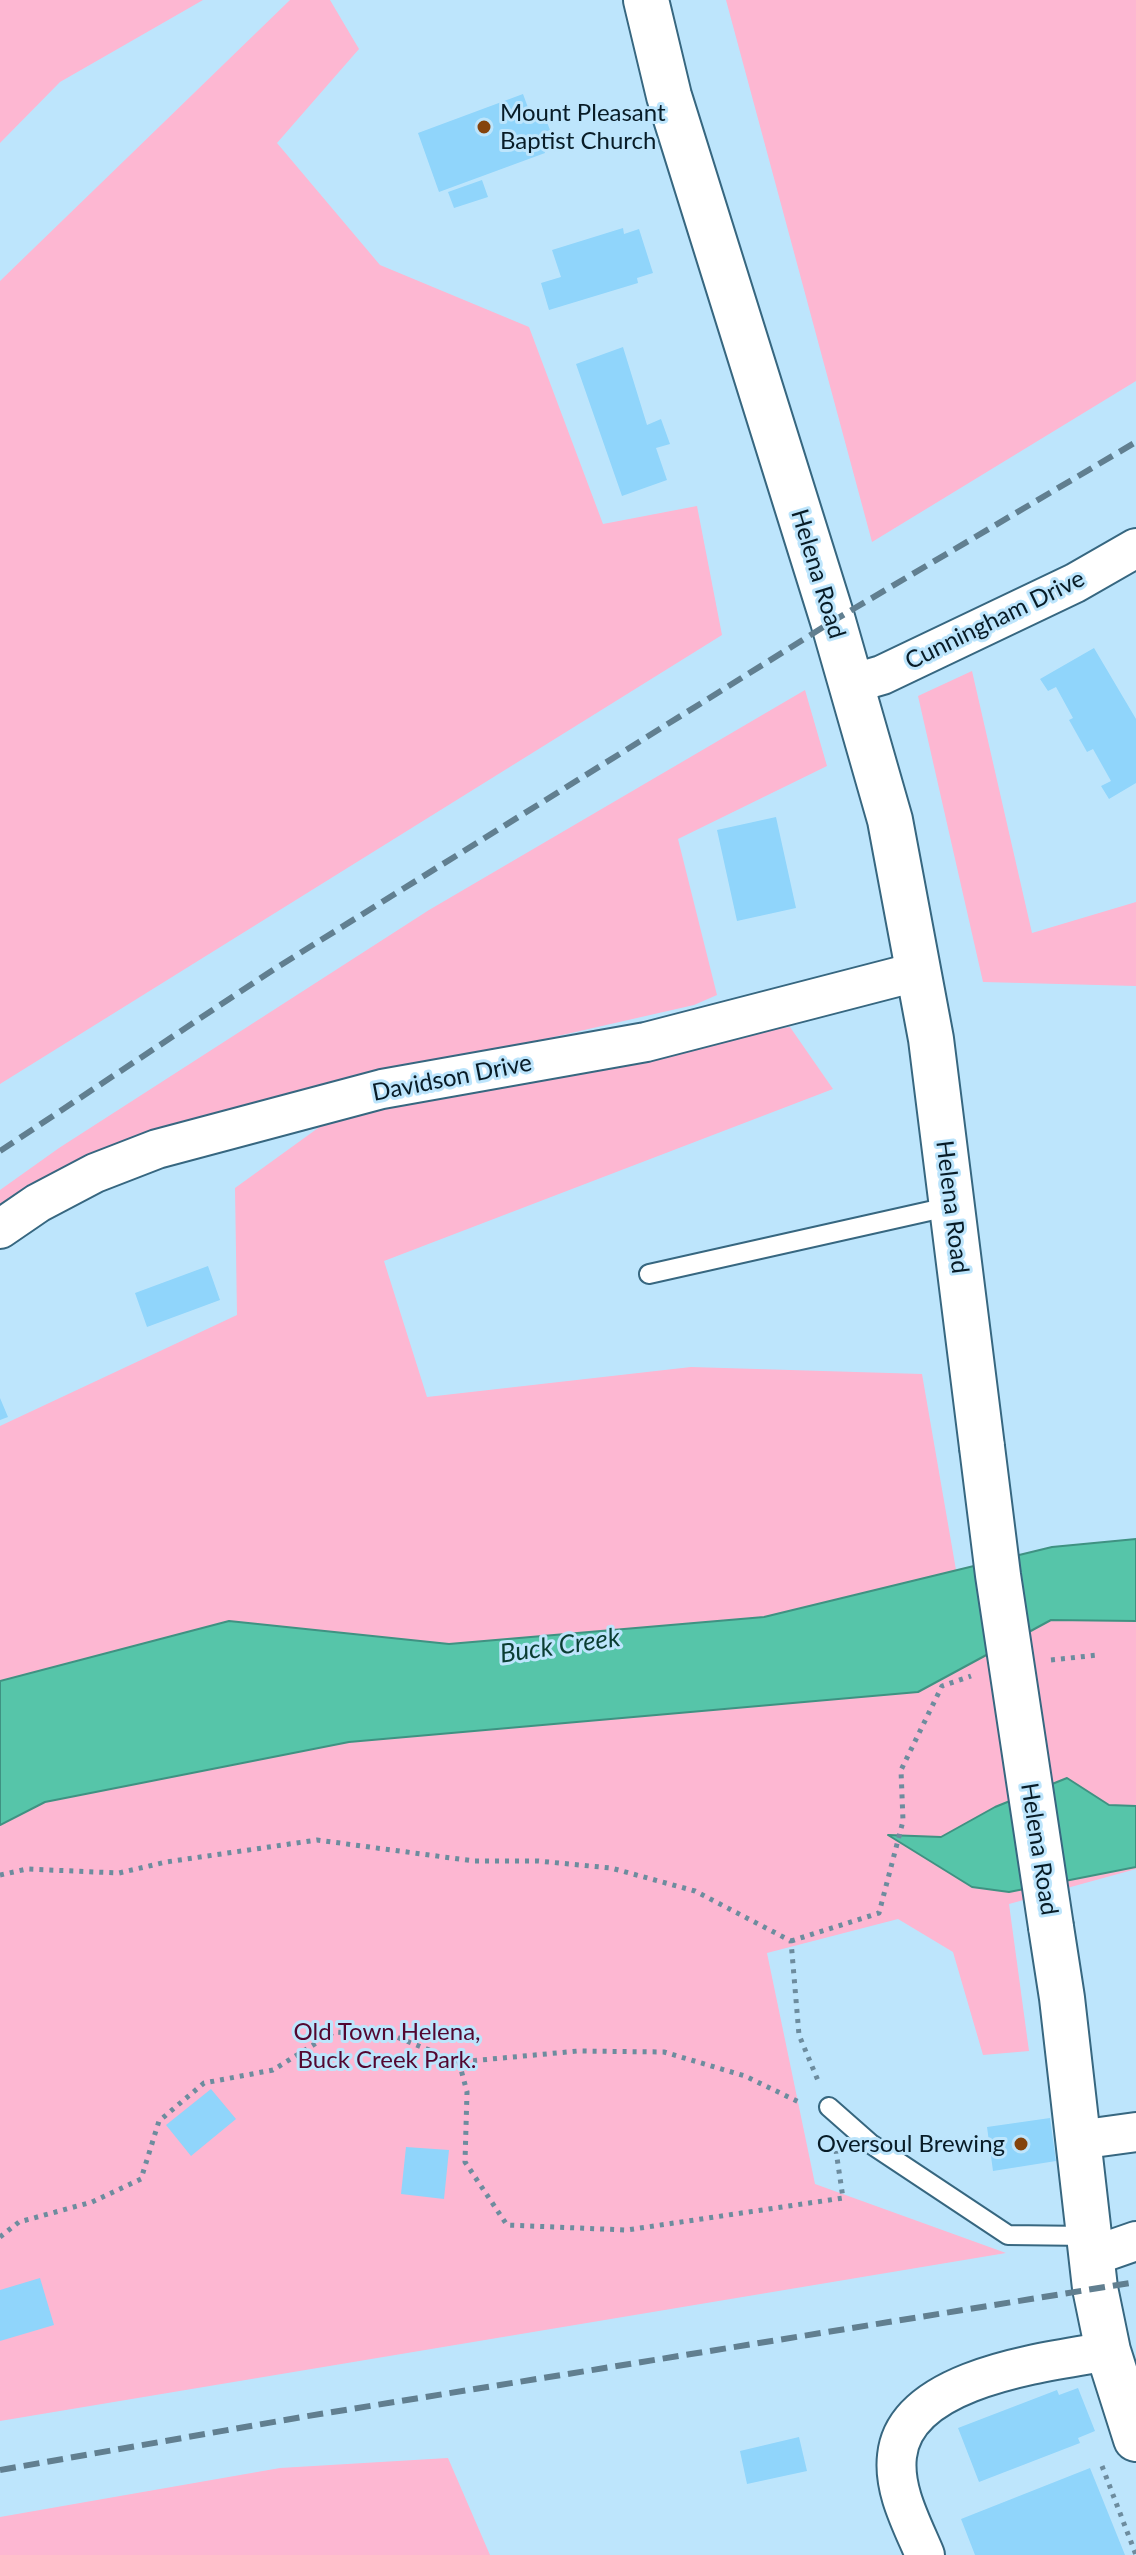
<!DOCTYPE html>
<style>
body{margin:0}
canvas{display:block;background:#bde5fc}
</style>
<canvas width="1136" height="2555"></canvas>
<script>
const ctx = document.querySelector('canvas').getContext('2d');
ctx.lineJoin = 'round';
function fill(path, color) { ctx.fillStyle = color; ctx.fill(path, 'evenodd'); }
function strokePath(path, color, width, dash) { ctx.strokeStyle = color; ctx.lineWidth = width; ctx.lineCap = dash ? 'butt' : 'round'; ctx.setLineDash(dash || []); ctx.stroke(path); }
function drawText(font, color, halo, rows, align = 'center') {
  ctx.font = font + ' Lato,sans-serif'; ctx.lineWidth = 6; ctx.setLineDash([]); ctx.textBaseline = 'middle'; ctx.strokeStyle = halo; ctx.fillStyle = color; for (const [text, x, y, turn = 0] of rows) {
    ctx.save(); ctx.translate(x, y); ctx.rotate((+turn || 0) * Math.PI / 180); ctx.textAlign = isNaN(turn) ? turn : align; if (halo) ctx.strokeText(text, 0, 0); ctx.fillText(text, 0, 0); ctx.restore();
  }
}
fill(new Path2D(`
 M0,0H203L60,82L0,143Z
 M290,0H330L359,49L277,143L380,265L529,327L603,524L697,506L722,635L0,1084V281Z
 M726,0H1136V381L872,542Z
 M972,671L1032,933L1136,902V986L983,982L918,696Z
 M805,690L827,766L678,839L717,995L694,1005L321,1090L0,1221V1190L59,1148L429,910Z
 M790,1027L833,1089L384,1261L427,1397L691,1367L922,1374L956,1570L764,1617L449,1644L229,1621L0,1681V1426L237,1315L235,1188L325,1123L688,1040Z
 M1052,1620H1136V1869L1009,1904L1029,2051L983,2055L953,1952L898,1919L767,1953L815,2184L1006,2253L0,2421V1825L45,1802L349,1742L918,1692Z
 M448,2458L490,2555H0V2517L280,2468Z`), '#fdb7d2');
const water = new Path2D(`
 M1136,1539V1621L1051,1620L918,1692L349,1742L45,1802L0,1825V1681L229,1621L449,1644L764,1617L1052,1547Z
 M1067,1778L1109,1805L1136,1806V1867L1009,1892L972,1887L888,1835L941,1837L995,1807Z`);
fill(water, '#56c5a9');
strokePath(water, '#3f9282', 2);
fill(new Path2D(`
 M523,94L530,113L542,109L550,130L539,134L545,153L439,192L418,133Z
 M482,180L488,197L454,208L448,192Z
 M623,228L624,234L639,229L653,273L637,278L638,283L549,310L541,283L561,277L552,250Z
 M623,347L647,425L661,419L670,444L656,448L667,480L622,496L576,364Z
 M1094,648L1136,719V783L1109,799L1101,786L1111,781L1093,749L1087,752L1069,720L1073,718L1056,687L1048,691L1040,679Z
 M776,817L796,908L737,921L717,830Z
 M208,1266L220,1300L147,1327L135,1293Z
 M0,1398L8,1417L0,1420Z
 M211,2089L236,2119L191,2156L166,2125Z
 M1050,2118L1056,2161L993,2171L987,2127Z
 M406,2147L449,2150L444,2199L401,2194Z
 M40,2278L54,2325L0,2341V2290Z
 M1078,2388L1095,2431L1078,2438L1080,2443L979,2482L958,2428L1057,2390L1059,2395Z
 M799,2437L807,2471L747,2484L740,2451Z
 M1090,2468L1125,2555H975L961,2519Z`), '#90d5fb');
const lane = new Path2D(`
 M649,1274L952,1206
 M829,2107L871,2144L1008,2235L1088,2236`);
const street = new Path2D(`
 M851,684L882,675L1075,583L1136,548
 M0,1229L38,1203L95,1173L157,1149L382,1089L646,1042L920,971
 M1078,2140L1136,2132
 M1090,2257L1136,2241
 M925,2555C912,2524 893,2490 897,2456C905,2377 1047,2362 1108,2351`);
const secondary = new Path2D(`
 M646,0L669,96L833,621L890,820L931,1039L982,1447
 M1051,1927L1062,1998L1095,2288L1108,2351L1136,2439`);
strokePath(lane, '#376780', 22);
strokePath(street, '#376780', 42);
strokePath(secondary, '#376780', 48);
strokePath(new Path2D(`
 M1051,1660L1098,1655
 M0,1875L27,1869L119,1873L166,1862L317,1840L474,1861H538L611,1868L695,1891L791,1941L799,2035L819,2083
 M791,1941L879,1913L903,1821L901,1770L942,1686L971,1676
 M459,2062L467,2092L465,2162L507,2225L627,2230L843,2198L836,2151
 M0,2237L19,2222L92,2202L141,2179L159,2121L204,2083L273,2070L334,2032L394,2036L459,2062L578,2051L664,2052L745,2076L801,2103
 M1102,2466L1136,2555`), '#6d8c9e', 5, [4, 6]);
strokePath(lane, '#fff', 18);
strokePath(street, '#fff', 38);
strokePath(secondary, '#fff', 44);
strokePath(new Path2D(`
 M0,1151L276,968L833,621L1136,442
 M0,2470L302,2417L1136,2282`), '#617f90', 6, [16, 8]);
const secondaryBridge = new Path2D(`
 M982,1447L998,1575L1051,1927`);
strokePath(secondaryBridge, '#376780', 48, []);
strokePath(secondaryBridge, '#fff', 44);
for (const [x, y, r, color] of [
 [484,127,8,"#85440d"],
 [1021,2144,8,"#85440d"]
]) { const dot = new Path2D(); dot.arc(x, y, r, 0, 2 * Math.PI); ctx.fillStyle = color; ctx.fill(dot); strokePath(dot, '#bde5fc', 3); }
drawText('24px', '#081c27', '#bde5fc', [
 ["Mount Pleasant",500,113],
 ["Baptist Church",500,141],
 ["Oversoul Brewing",1005,2144,"right"]
], 'left');
drawText('24px', '#081c27', '#bde5fc', [
 ["Helena Road",818,574,73],
 ["Cunningham Drive",995,620,-26],
 ["Davidson Drive",452,1078,-11],
 ["Helena Road",952,1207,83],
 ["Helena Road",1039,1849,81]
]);
drawText('24px', '#530730', '#bde5fc', [
 ["Old Town Helena,",387,2032],
 ["Buck Creek Park.",387,2060]
]);
drawText('italic 26px', '#0a3d32', '#bde5fc', [
 ["Buck Creek",560,1646,-8]
]);
</script>
